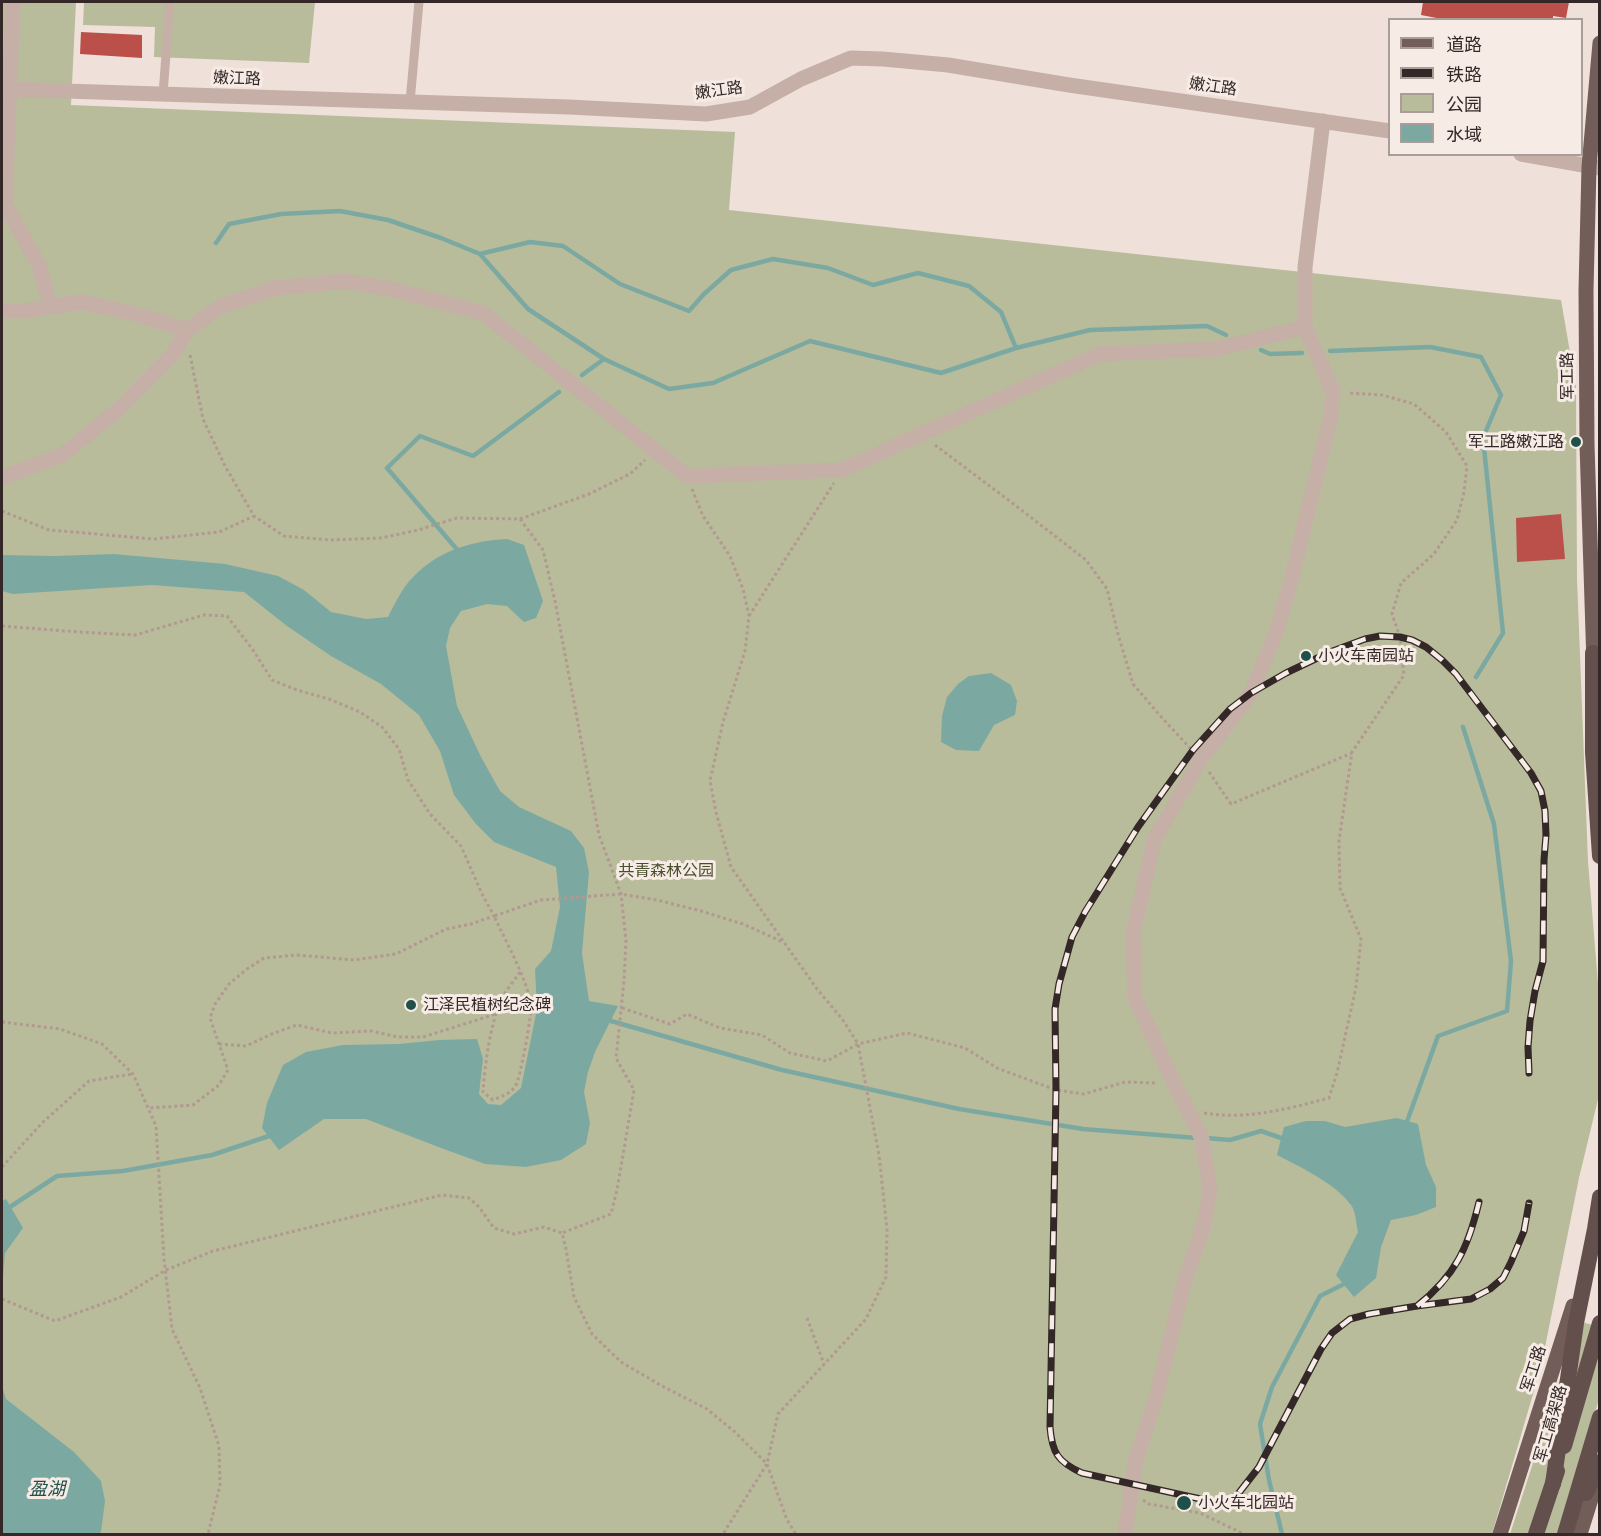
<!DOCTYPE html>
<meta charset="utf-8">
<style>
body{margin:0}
#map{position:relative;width:1601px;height:1536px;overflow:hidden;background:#efe1da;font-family:Karla,"Noto Sans SC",sans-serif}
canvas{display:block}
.frame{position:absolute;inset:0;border:3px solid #332827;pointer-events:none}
.legend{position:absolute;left:1388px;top:18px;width:195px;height:138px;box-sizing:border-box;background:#f7ebe5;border:2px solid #a99d99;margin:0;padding:8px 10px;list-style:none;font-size:18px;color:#332827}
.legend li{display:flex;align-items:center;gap:12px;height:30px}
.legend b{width:30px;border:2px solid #a99d99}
</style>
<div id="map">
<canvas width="1601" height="1536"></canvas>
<div class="frame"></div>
<ul class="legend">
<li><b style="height:8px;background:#735d59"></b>道路</li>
<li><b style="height:8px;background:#332827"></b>铁路</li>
<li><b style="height:16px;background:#b8bc9b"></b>公园</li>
<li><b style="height:16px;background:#7ba9a2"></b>水域</li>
</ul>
</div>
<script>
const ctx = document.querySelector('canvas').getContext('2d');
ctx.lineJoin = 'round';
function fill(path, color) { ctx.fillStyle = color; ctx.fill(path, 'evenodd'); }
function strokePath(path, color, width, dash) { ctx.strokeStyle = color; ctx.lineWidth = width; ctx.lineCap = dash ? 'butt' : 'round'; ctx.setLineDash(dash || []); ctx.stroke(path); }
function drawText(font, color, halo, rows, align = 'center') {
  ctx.font = font + ' Karla,"Noto Sans SC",sans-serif'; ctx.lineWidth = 6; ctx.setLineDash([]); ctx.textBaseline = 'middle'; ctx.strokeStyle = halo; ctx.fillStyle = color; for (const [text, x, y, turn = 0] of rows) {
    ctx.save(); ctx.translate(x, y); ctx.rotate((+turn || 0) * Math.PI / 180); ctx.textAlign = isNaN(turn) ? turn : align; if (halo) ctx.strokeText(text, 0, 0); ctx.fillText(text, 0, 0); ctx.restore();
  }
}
fill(new Path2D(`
 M2,2H76L71,105L735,132L729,210L1561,300L1576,387L1577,578L1588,861L1599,996L1600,1091L1579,1178L1541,1367L1492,1534H2Z
 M84,2H315L309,63L154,57L155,27L83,25Z
 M1579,1321L1599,1327V1399L1558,1534H1510Z`), '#b8bc9b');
fill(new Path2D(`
 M507,539L524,545L543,601L536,618L524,622L507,606L487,604L461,611L450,628L446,646L457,706L481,757L500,791L519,807L571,831L584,848L589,872L582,953L589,1001L618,1006L595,1052L588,1072L584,1092L590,1123L586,1144L561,1160L526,1167L485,1164L441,1148L366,1119H324L279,1150L262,1128L267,1103L283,1065L306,1052L343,1045L399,1044L439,1040L477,1039L483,1059L479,1094L488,1104L501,1105L521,1088L537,1009L535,969L551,951L560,907L556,867L494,842L476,824L454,795L440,751L419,715L381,684L331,656L287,626L244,592L152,585L13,594L2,591V555L55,556L114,554L225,564L278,576L304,590L331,612L366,619L388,617C393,607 398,597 404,588C429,554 466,541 507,539Z
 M991,673L1011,685L1017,701L1015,715L994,725L979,751L956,750L941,742L942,716L947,697L958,684L969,676Z
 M1397,1118L1418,1124L1426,1165L1436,1187V1207L1416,1215L1391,1220L1381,1247L1376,1278L1354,1297L1336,1275L1358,1232C1356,1224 1356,1211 1351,1205C1335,1183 1300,1167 1277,1155L1284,1127L1306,1121H1325L1345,1127Z
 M6,1199L23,1228L5,1253L2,1289V1201Z
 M2,1386L6,1399L74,1452L101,1481L105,1501L101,1532L98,1534H2Z`), '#7ba9a2');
strokePath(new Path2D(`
 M216,243L229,224L281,214L340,211L388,220L441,238L480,254L530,242L563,246L620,284L689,311L704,294L731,270L773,259L828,268L873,285L918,273L969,286L1001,312L1016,348
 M480,254L528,309L604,359
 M1261,350L1270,354L1302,353
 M1330,351L1430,347L1481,357L1501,395L1483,438L1503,633L1476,677
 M582,375L604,359L669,389L713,383L810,341L941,373L1016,348L1090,330L1207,326L1226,335
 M460,553L387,468L420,436L473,456L559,392
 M611,1021L782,1070L959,1109L1083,1129L1197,1138
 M1405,1127L1438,1036L1507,1011L1511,961L1494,824L1463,727
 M1206,1138L1230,1140L1261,1131L1284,1139
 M10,1207L57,1176L123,1171L212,1155L269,1136
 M1282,1534L1269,1480L1260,1424L1272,1387L1320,1296L1348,1282`), '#7ba9a2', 4.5);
fill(new Path2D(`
 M1423,2H1569L1566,18L1553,16V20H1447L1421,15Z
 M81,32L142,35V58L80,54Z
 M1561,514L1565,559L1517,562L1516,518Z`), '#bb504b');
strokePath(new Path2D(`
 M190,355L203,419L225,466L254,516L284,536L330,540L381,538L418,530L457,518L520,519L543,550L555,601L599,835L621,894L626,941L624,981L616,1058L634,1090L617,1190L611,1214L562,1233
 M935,445L1011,502L1086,560L1107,589L1118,634L1133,684L1163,719L1190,748
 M692,489L703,516L730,556L743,589L749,616L745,651L723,722L710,781L716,812L731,867L817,989L843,1020L858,1044L879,1155L887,1229L886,1277L866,1319L778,1414L767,1464L723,1534
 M2,511L49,530L154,539L219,532L254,516
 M520,519L589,494L630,474L645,460
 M749,616L834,483
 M2,626L79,632L135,635L204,615L227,616L253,650L272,680L297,690L329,699L360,712L382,727L399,749L408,780L430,814L461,846L482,894L494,916L471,924L446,929L396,954L354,960L297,955L264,958L247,969L229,984L215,1004L210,1018L228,1070L219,1085L193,1105L148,1108
 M1209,772L1231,804L1352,753
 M520,972C514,981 506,990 501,1000C490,1026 485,1063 483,1092L493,1100C502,1096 511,1094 516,1085C520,1079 533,1010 531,1003C524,973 507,944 494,916L541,900L621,894L657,900L701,911L743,924L783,942
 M622,1008L670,1024L687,1014L720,1028L762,1035L790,1053L827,1061L858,1044L907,1033L965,1048L997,1068L1056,1090L1084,1094L1125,1082L1157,1083
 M2,1022L60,1029L102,1044L133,1074L156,1126L164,1259L172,1329L200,1388L219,1446L220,1485L208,1534
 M219,1044L246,1046L274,1033L297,1025L332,1033L371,1031L398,1037H423L496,1014
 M1204,1113C1248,1120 1287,1109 1329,1098L1337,1073L1356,987L1361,939L1340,888L1339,840L1352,752L1404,675L1400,637L1392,614L1401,583L1434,554L1457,520L1464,492L1467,466L1446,432L1414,404L1382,395L1348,393
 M2,1167L42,1123L89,1081L132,1074
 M2,1299L55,1321L121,1297L166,1270L213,1251L442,1195L469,1198L479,1207L494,1228L514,1234L544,1227L562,1233L566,1249L574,1297L592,1334L621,1362L662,1386L707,1409L735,1432L767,1464L787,1520L796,1534
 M807,1318L824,1364
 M1143,1500L1149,1504L1200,1513L1244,1534`), '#b19991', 3, [3, 3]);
strokePath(new Path2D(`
 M163,94L170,2
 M410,102L419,2`), '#c5afa7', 9);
strokePath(new Path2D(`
 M13,2L5,204L40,267L50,306
 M2,311H23L81,302L132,313L187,330
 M2,478L64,454L119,409L173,354L187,330L223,305L277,288L346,281L390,289L483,313L687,476L842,470L1100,354L1217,349L1305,327
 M1125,1534L1136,1458L1156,1398L1185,1278L1203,1229L1210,1189L1202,1139L1174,1083L1135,998L1133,934L1154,840L1201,759L1251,693L1275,636L1291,581L1331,416L1333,392L1305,327V267L1323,121`), '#c5afa7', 15);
strokePath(new Path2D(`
 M2,89L569,107L706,114L750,107L801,79L851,58L883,59L948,65L1069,85L1390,131
 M1521,154L1600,168`), '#c5afa7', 15);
strokePath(new Path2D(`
 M1594,664L1587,445L1586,290L1589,167L1600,43
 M1500,1534L1573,1306
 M1580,1534L1597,1480`), '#735d59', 15);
strokePath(new Path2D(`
 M1593,653V752L1600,856
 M1564,1446L1600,1323
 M1586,1493L1600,1462
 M1536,1534L1557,1471
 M1565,1534L1600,1417`), '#634f4c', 16);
const rail = new Path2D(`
 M1529,1073L1528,1047L1530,1021L1535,991L1543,961L1544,860L1546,835L1545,811L1541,791L1531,773L1456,674L1442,660L1426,647L1412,640L1400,637L1380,636L1365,639L1330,652L1286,673L1251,693L1230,709L1193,750L1138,827L1085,912L1072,937L1059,984L1055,1009L1056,1090L1050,1427C1052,1453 1058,1462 1082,1473L1219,1503L1230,1501L1238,1494L1259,1467L1321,1349L1332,1333L1350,1319L1369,1314L1417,1306L1471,1299L1490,1289L1503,1278L1511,1262L1524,1231L1529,1203
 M1417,1306C1455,1276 1468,1248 1479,1202`);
strokePath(rail, '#332827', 7);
strokePath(rail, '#f7ebe5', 4.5, [14]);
strokePath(new Path2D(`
 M1553,1484L1576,1323L1595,1229L1600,1197`), '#634f4c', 16);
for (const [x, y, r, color] of [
 [1576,442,6,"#20504a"],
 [1306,656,6,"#20504a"],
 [411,1005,6,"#20504a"],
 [1184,1503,8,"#20504a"]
]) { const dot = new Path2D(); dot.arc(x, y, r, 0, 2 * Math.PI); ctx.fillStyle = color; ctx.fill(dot); strokePath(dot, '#f7ebe5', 2); }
drawText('16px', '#332827', '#f7ebe5', [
 ["嫩江路",237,79,2],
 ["嫩江路",1213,87,8],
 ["嫩江路",719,91,-8],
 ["军工路",1568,376,-91],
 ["军工路",1534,1369,-72],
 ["军工高架路",1551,1424,-74]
]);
drawText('16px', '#332827', '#f7ebe5', [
 ["军工路嫩江路",1564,442,"right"],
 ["小火车南园站",1318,656],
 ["江泽民植树纪念碑",423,1005],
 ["小火车北园站",1198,1503]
], 'left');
drawText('16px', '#494f2d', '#f7ebe5', [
 ["共青森林公园",666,871]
]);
drawText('italic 18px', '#20504a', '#f7ebe5', [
 ["盈湖",47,1490]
]);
</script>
